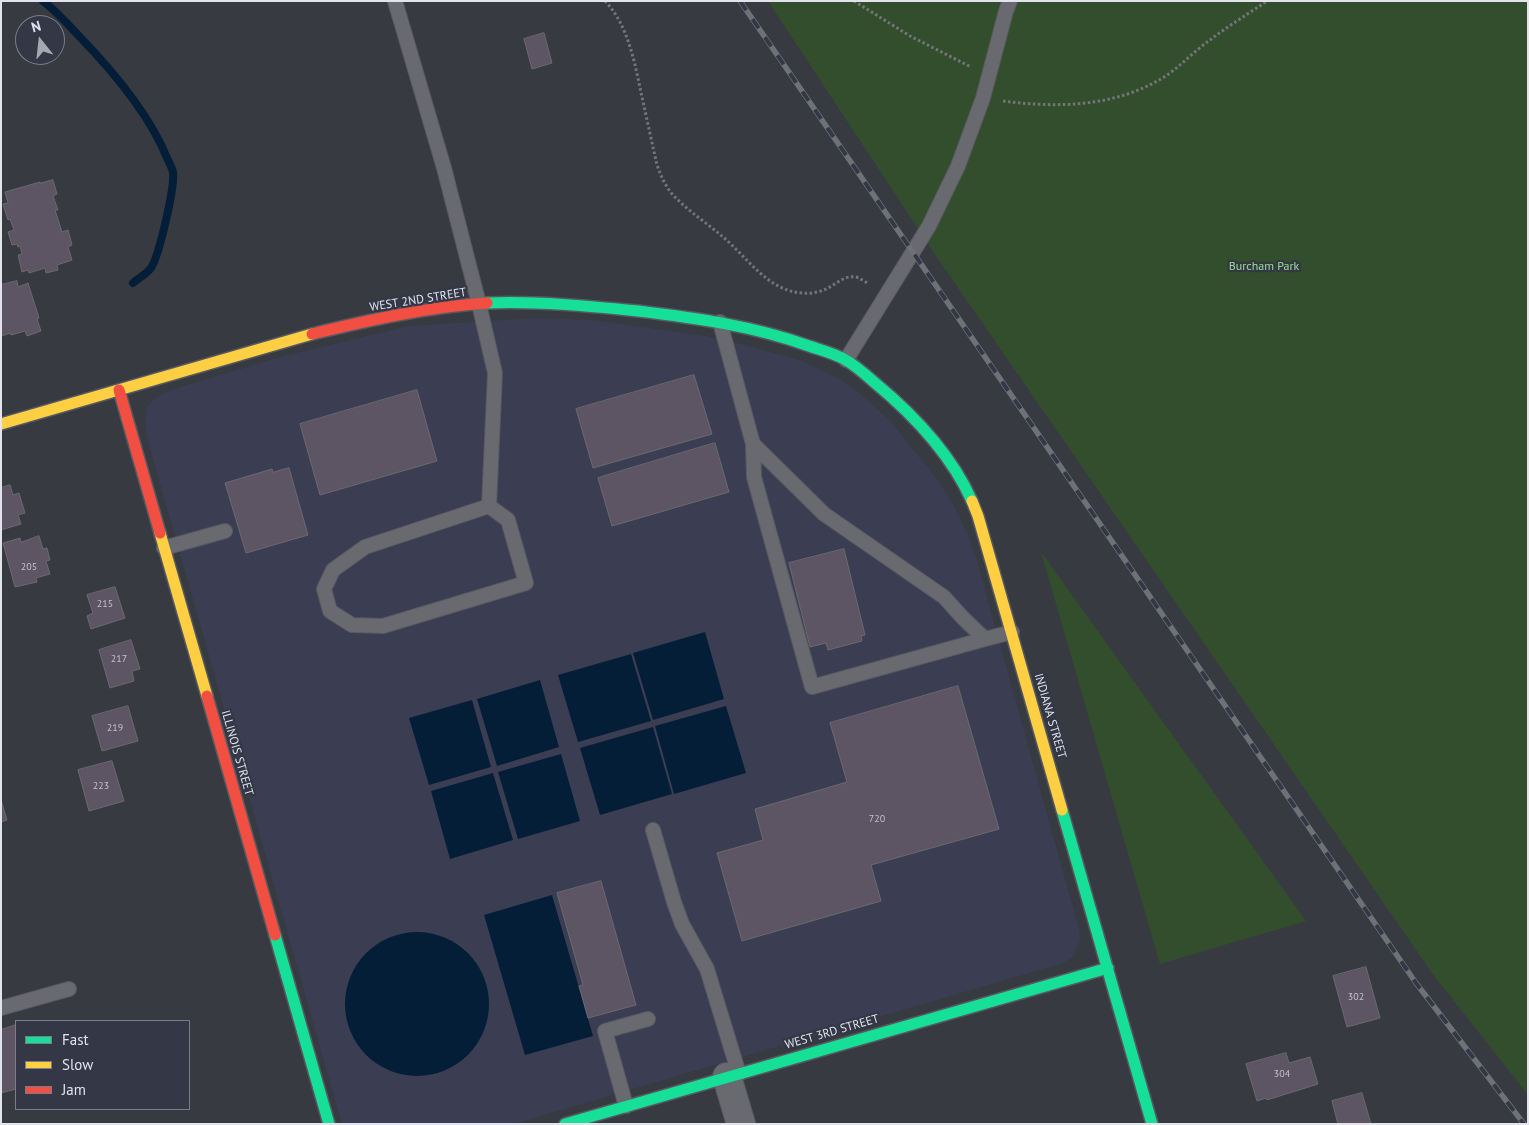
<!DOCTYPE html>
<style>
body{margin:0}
#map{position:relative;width:1529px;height:1125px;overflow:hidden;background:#383a42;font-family:"PT Sans",sans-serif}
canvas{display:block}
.frame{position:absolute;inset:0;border:2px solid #e2e3ed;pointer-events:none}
.legend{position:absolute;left:15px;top:1020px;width:175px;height:90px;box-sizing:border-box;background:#343746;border:1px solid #7a7c89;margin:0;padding:6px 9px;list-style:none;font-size:15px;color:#e2e3ed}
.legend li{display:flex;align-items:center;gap:10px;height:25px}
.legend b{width:25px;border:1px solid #7a7c89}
.north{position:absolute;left:15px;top:15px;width:50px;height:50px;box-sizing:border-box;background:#343746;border:1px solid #7a7c89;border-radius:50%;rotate:344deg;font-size:14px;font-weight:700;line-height:20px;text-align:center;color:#e2e3ed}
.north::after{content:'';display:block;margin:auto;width:18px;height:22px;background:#a6a8b1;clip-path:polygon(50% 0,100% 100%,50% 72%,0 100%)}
</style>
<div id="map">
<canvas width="1529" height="1125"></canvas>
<div class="frame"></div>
<ul class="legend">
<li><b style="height:6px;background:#16e098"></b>Fast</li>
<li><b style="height:6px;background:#ffcf43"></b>Slow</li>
<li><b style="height:6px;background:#f24e42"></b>Jam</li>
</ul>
<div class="north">N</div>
</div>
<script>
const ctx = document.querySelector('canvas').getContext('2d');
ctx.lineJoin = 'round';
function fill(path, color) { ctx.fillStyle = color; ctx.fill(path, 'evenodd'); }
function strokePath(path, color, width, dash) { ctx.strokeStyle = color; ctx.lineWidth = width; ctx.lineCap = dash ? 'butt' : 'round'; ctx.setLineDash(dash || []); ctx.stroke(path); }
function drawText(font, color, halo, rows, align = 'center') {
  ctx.font = font + ' "PT Sans",sans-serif'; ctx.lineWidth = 4.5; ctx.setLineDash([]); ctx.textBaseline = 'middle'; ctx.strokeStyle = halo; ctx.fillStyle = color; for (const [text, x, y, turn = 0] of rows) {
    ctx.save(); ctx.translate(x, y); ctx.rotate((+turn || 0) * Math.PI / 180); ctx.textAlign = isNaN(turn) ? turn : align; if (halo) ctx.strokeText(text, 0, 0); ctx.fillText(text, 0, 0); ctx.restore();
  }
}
fill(new Path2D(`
 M538,318L590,320L699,335L737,343L802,361L843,381L865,398L890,421L936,478L953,504L967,533L976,558L1079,930L1080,940L1071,958L1063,963L513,1124H342L150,448L146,432L145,418L147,407L157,397L171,390L284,356L410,326Z`), '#3b3e52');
fill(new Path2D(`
 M768,1H1528V1095L1432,973L934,253Z
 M1041,552L1306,921L1160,964Z`), '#324e2d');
fill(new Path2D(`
 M705,632L724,699L653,720L633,653Z
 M631,654L651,721L578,742L558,675Z
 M540,680L559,747L497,766L477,699Z
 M472,700L491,767L429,785L409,718Z
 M726,706L746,773L674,794L655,726Z
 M653,727L672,794L600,815L580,748Z
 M561,754L580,821L518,839L498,772Z
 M493,773L513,840L450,859L431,791Z
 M552,895L593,1036L525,1055L484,915Z
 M345 1004a72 72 0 1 1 144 0a72 72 0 1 1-144 0Z`), '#051e38');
strokePath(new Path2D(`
 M43,1C56,11 67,23 78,35C112,70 149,113 167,158C169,162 172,168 173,172C175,187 159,256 151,268C147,274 138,278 133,283`), '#051e38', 8);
const building = new Path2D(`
 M544,33L552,63L532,69L524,39Z
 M53,180L57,194L53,196L58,210H55L62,232L68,230L72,245L68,247L72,260L57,265L58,270L46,273L45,268L29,273L28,270L22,272L18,255L22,254L20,246L18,247L17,244L12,245L8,232L14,230L10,219L8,220L3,204L8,203L5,192L40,182V183Z
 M17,281L18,287L28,283L39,318L37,319L41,331L27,336L25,331L11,335V333L1,336V285Z
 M694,375L712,434L593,468L576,409Z
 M417,390L437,461L320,495L300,424Z
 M715,443L729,492L612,526L598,478Z
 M289,468L308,535L246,553L225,483L272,469L273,472Z
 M10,485L13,495L19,493L25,513L18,515L21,524L1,530V488Z
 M39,536L43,549L47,548L50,560L46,561L50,574L36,578L37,582L15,587L3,543L20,538L21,542Z
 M844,549L865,635L861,636L862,641L828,650L826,643L810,647L789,563Z
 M115,587L125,618L91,629L87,616L93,613L87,595Z
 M131,640L140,669L132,671L134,681L110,688L99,650Z
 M958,686L999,829L871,865L881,901L742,941L717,853L763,840L755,809L847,782L830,723Z
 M128,706L138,741L102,751L92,716Z
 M112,761L124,801L89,811L78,770Z
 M1,800L7,820L1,822Z
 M601,881L636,1005L588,1018L579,986L583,985L557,893Z
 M1366,967L1380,1018L1347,1027L1333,976Z
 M16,1025V1089L1,1093V1030Z
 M1286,1053L1289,1063L1310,1057L1318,1084L1267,1100L1266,1098L1257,1101L1246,1064Z
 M1362,1093L1371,1124H1338L1332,1101Z`);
fill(building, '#5d5564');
strokePath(building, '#6a696f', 1);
const lane = new Path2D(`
 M395,1L444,168L479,304L495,373L489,506L508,520L526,583L383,626L352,625L330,611L324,589L333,570L365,547L489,506
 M720,322L753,444L824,514L944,597L963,618L985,639L1012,632
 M846,360L929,226L958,166L983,98L1006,11L1010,1
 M753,444L754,477L812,687L985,639
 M164,548L225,531
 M653,830L674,902L682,924L707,969L739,1074
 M1,1008L69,989
 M626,1106L605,1031L648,1019`);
const street = new Path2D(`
 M727,1077L741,1124`);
const fast = new Path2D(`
 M487,303C537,301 588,306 638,311C696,318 754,326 809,346C821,350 833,353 844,359C855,365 865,374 874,382C914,415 951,454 972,501
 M1062,810L1152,1124
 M275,935L329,1124
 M565,1124L1108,968`);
const slow = new Path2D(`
 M1,424L312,334
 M972,501L978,516L1062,810
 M160,533L207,696`);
const jam = new Path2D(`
 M312,334C369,320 428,307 487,303
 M119,390L160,533
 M207,696L275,935`);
strokePath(lane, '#575960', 16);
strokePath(street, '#575960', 30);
strokePath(fast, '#575960', 14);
strokePath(slow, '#575960', 14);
strokePath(jam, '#575960', 14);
strokePath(new Path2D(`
 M605,1C629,26 635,65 642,97C647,120 652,143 657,165C661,176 665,186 673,195C688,211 707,223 723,237C747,257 768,291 802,293C811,294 820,292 828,288C838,283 847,273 859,278C862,280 866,282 869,284
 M854,1L910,36L971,67
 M1003,101C1056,108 1112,107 1159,80C1176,71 1194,51 1210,40C1228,26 1248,14 1267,1`), '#74757a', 3, [2.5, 2.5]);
strokePath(lane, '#696a70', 14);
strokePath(street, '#696a70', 28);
strokePath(fast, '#16e098', 11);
strokePath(slow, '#ffcf43', 11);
strokePath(jam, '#f24e42', 11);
const rail = new Path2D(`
 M740,1L1416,983L1524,1124`);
strokePath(rail, '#6f7177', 5.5);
strokePath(rail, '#343746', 4, [11]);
drawText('10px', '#c1c0cb', null, [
 ["205",29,567],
 ["215",105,604],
 ["217",119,659],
 ["219",115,728],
 ["223",101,786],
 ["720",877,819],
 ["302",1356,997],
 ["304",1282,1074]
]);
drawText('12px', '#98df88', '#343746', [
 ["Burcham Park",1264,267]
]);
drawText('12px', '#e2e3ed', '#343746', [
 ["WEST 2ND STREET",418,300,-9],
 ["INDIANA STREET",1050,716,74],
 ["ILLINOIS STREET",237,753,74],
 ["WEST 3RD STREET",832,1032,-16]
]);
</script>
